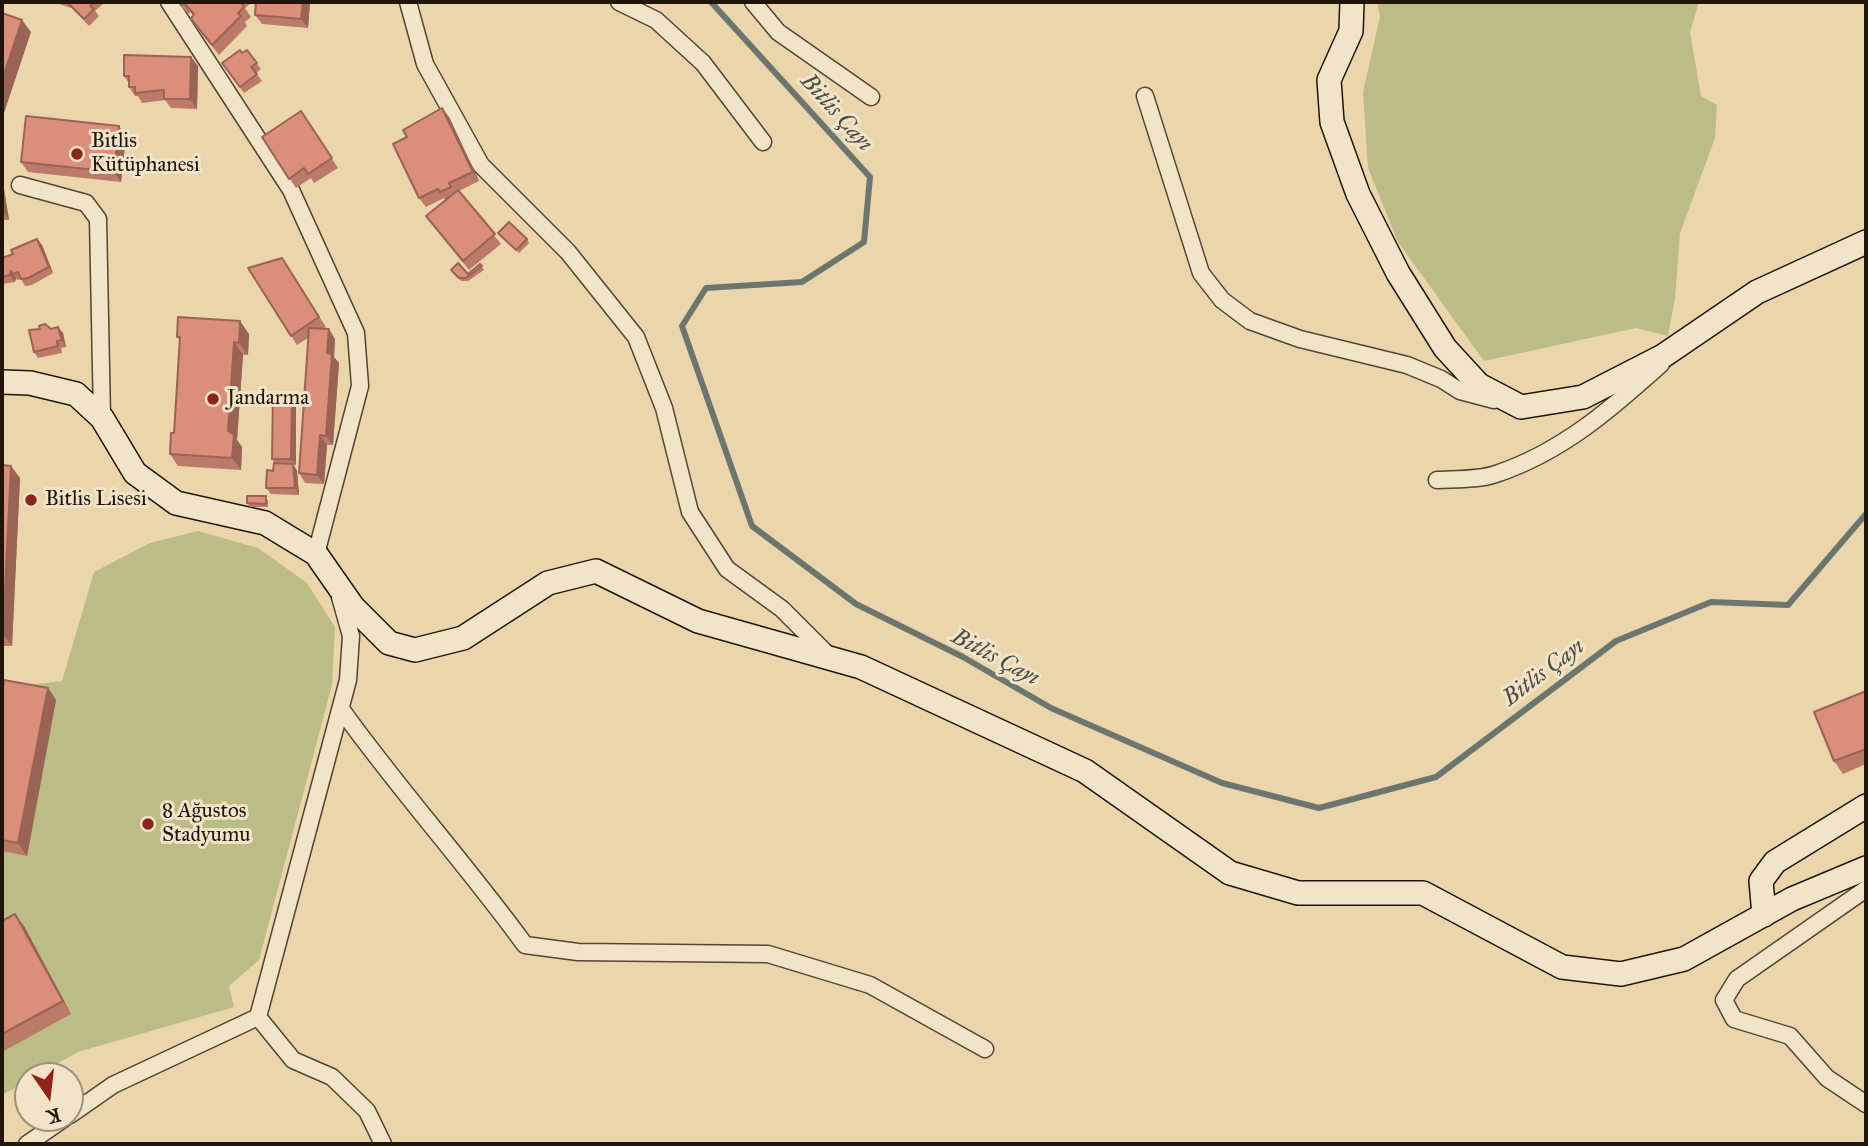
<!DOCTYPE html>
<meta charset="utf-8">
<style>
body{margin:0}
#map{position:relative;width:1868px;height:1146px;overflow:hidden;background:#ebd6ac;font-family:"IM FELL Great Primer",serif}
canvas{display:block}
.frame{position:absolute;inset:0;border:4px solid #211409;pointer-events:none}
.north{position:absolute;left:14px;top:1062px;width:70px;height:70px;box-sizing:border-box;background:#f2e4c9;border:2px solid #9e917c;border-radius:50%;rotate:166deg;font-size:19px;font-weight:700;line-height:28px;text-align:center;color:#211409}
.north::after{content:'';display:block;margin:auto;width:24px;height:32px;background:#8f2418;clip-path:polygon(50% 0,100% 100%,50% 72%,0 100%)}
</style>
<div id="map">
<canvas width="1868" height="1146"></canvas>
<div class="frame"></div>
<div class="north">K</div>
</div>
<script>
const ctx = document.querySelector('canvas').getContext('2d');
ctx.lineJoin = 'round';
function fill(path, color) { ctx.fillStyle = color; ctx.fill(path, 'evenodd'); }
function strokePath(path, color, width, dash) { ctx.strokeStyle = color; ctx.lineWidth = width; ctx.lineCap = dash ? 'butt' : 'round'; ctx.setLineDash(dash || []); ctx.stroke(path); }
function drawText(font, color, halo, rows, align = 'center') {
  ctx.font = font + ' "IM FELL Great Primer",serif'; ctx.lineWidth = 6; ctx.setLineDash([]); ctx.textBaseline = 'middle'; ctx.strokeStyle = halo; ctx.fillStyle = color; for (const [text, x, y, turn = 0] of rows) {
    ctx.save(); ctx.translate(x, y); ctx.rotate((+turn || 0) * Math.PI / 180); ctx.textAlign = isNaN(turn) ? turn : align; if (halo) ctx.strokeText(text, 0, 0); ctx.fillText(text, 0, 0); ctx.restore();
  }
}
fill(new Path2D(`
 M1377,2H1699L1690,32L1701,96L1717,105L1715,138L1680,233L1675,299L1668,336L1636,328L1484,361L1398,242L1368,168L1363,92L1380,17Z
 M198,531L258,548L307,583L335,627L332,685L259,960L229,986L234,1007L78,1052L36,1076H28V1081L2,1095V688L62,681L94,572L150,543Z`), '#bcbc86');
strokePath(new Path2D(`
 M711,2L870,177L864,242L802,282L706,288L682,326L752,526L856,604L963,657L1051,708L1222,783L1319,808L1436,777L1616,641L1711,602L1788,605L1866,514`), '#6b766f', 6);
const street = new Path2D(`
 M169,2L291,190L356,333L360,386L316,554
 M408,2L425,64L481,165L568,252L636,337L664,408L690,512L727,569L782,609L830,657
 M619,2L656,20L703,63L763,142
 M753,2L778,32L871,97
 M1145,96L1201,273L1222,300L1250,321L1300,339L1407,365L1441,379L1460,391L1494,400
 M20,185L86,203L98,219L102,418
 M1437,480C1455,479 1479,480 1496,474C1562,452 1611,409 1661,364
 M340,597L351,636L348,680L258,1017L293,1060L332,1077L367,1111L383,1144
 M341,709C399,790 466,864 525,945L578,952L768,954L870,985L985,1049
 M1866,889L1737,979L1724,1000L1734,1019L1790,1036L1827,1078L1866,1104
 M70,1115L113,1085L258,1017
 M27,1144L65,1118`);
const secondary = new Path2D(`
 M1352,2L1351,31L1329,80L1332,122L1358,194L1398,273L1445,348L1479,385L1521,407L1583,397L1663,356L1757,292L1866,242
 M2,382L30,383L76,394L102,418L135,473L176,503L265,523L316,554L353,607L389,643L415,650L463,638L548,583L596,571L698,621L861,667L1085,771L1230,873L1298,893H1423L1562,967L1621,974L1684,959L1792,899L1866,868
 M1764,915L1761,881L1775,862L1866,806`);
strokePath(street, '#544432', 19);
strokePath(secondary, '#211409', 26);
strokePath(street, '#f2e4c9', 16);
strokePath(secondary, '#f2e4c9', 23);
fill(new Path2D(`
 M53,2H104V3L95,11L99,16L89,26L71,7V8Z
 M177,2H252L245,8L251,17L245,22L247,26L219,55L191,19L193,15L190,12L188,14Z
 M256,2H310L308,28L262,24L255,15Z
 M247,50L261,69L256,73L262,81L244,93L222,63Z
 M191,57L198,66L197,109L171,108L165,100L142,103L138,96H135L129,87V83L124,76Z
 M301,111L338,168L314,183L311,178L296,188L262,137Z
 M449,117L479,181L459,191L501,244L469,270L426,216L445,200L444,198L426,207L419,198Z
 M126,136L121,182L28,172L21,162Z
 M2,177L9,220H2Z
 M498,233L527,239L529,243L519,253Z
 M37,239L42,245L53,273L32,285L25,286L21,279L17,280L16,278L15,282L3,284L2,281V258L13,254Z
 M480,264L484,270L468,281H461L453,273L468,274Z
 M288,268L326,327L323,329L335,339L334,357L339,363L333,445H327L324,484L305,483L299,473L308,338L297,345L291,336Z
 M63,333L66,347L61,348L62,353L38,358L34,352Z
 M249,334L248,355H243L237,440L242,447L241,470L178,466L170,454L174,433L180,341L177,337Z
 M292,394L296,400V465H294L297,471L299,495L271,494L266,488L275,464L272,459Z
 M2,465L20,478L12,646H2Z
 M268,500V507H250L247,503Z
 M48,688L56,700L27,856L2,851V694Z
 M1866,691V764L1843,774L1834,761Z
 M2,921L24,926L71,1014L2,1052Z`), '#bc7a68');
fill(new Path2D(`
 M303,2H310L308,28L301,19Z
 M22,20L31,32L2,119V80Z
 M191,57L198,66L197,109L190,99Z
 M442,108L449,117L479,181L473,172Z
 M119,126L126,136L121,182L114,172Z
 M2,177L9,220L5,213L2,197Z
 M37,239L42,245L53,273L49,267Z
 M11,271L16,278L15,282L10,275Z
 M240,321L249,334L248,355L239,343Z
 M58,327L63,333L66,347L62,340Z
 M329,329L335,339L334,357L339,363L333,445L326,436L327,353Z
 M234,342L243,355L237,440L242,447L241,470L232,458L228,431Z
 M292,394L296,400V465L291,459Z
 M320,435L327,445L324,484L317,475Z
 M293,464L297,471L299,495L295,488Z
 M11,466L20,478L12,646L3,634Z
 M48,688L56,700L27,856L18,843Z
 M15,914L24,926L71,1014L63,1001Z`), '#996355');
const building = new Path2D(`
 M72,2H94L90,6L94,9L84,19L69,4Z
 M179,2H240L244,7L238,13L241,16L212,45L191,19L194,14L184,3L181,5Z
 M256,2H303L301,19L255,15Z
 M2,13L22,20L2,80Z
 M240,50L242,53L247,50L257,63L251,67L257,74L240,87L222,63Z
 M124,55L191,57L190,99H164V90L135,93V87H129V76H124Z
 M442,108L473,172L449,183L451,187L440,192L438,189L419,198L393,144L407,137L403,130Z
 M301,111L332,158L308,174L304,168L289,179L262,137Z
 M26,116L119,126L114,172L21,162Z
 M458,190L495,234L463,261L426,216Z
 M2,197L5,213H2Z
 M509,222L527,239L516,250L498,233Z
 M37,239L49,267L28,278L21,279L18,272L13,274L11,271L10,275L2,277V258L13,254L11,250Z
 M282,258L319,317L291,336L248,268Z
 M458,263L468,274L480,264L482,266L466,278H459L451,270Z
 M178,317L240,321L239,343L234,342L228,431L234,435L232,458L170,454L171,433H174L180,337H177Z
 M45,324L51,329L58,327L62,340L57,341L58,346L34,352L29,330L40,329L39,326Z
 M309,328L329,329L327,353L332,354L326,436L320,435L317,475L299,473Z
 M273,393L292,394L291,459H272Z
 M274,463L293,464L295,488H266L267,470L273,471Z
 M2,465L11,466L3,634H2Z
 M247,496H266V504L247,503Z
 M4,680L48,688L18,843L2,840V694Z
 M1866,691V749L1834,761L1814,712Z
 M15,914L63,1001L2,1034V921Z`);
fill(building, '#db8e79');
strokePath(building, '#996355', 2);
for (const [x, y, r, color] of [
 [77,154,7,"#8f2418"],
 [213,399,7,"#8f2418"],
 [31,500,7,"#8f2418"],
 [148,824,7,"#8f2418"]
]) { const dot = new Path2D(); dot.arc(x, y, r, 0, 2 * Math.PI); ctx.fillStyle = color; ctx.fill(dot); strokePath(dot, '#f2e4c9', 2.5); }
drawText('21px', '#211409', '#f2e4c9', [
 ["Bitlis",91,142],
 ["Kütüphanesi",91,166],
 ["Jandarma",227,399],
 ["Bitlis Lisesi",45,500],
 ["8 Ağustos",162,812],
 ["Stadyumu",162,836]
], 'left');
drawText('italic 23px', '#4c4d44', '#f2e4c9', [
 ["Bitlis Çayı",836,113,48],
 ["Bitlis Çayı",995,658,28],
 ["Bitlis Çayı",1544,673,-37]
]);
</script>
